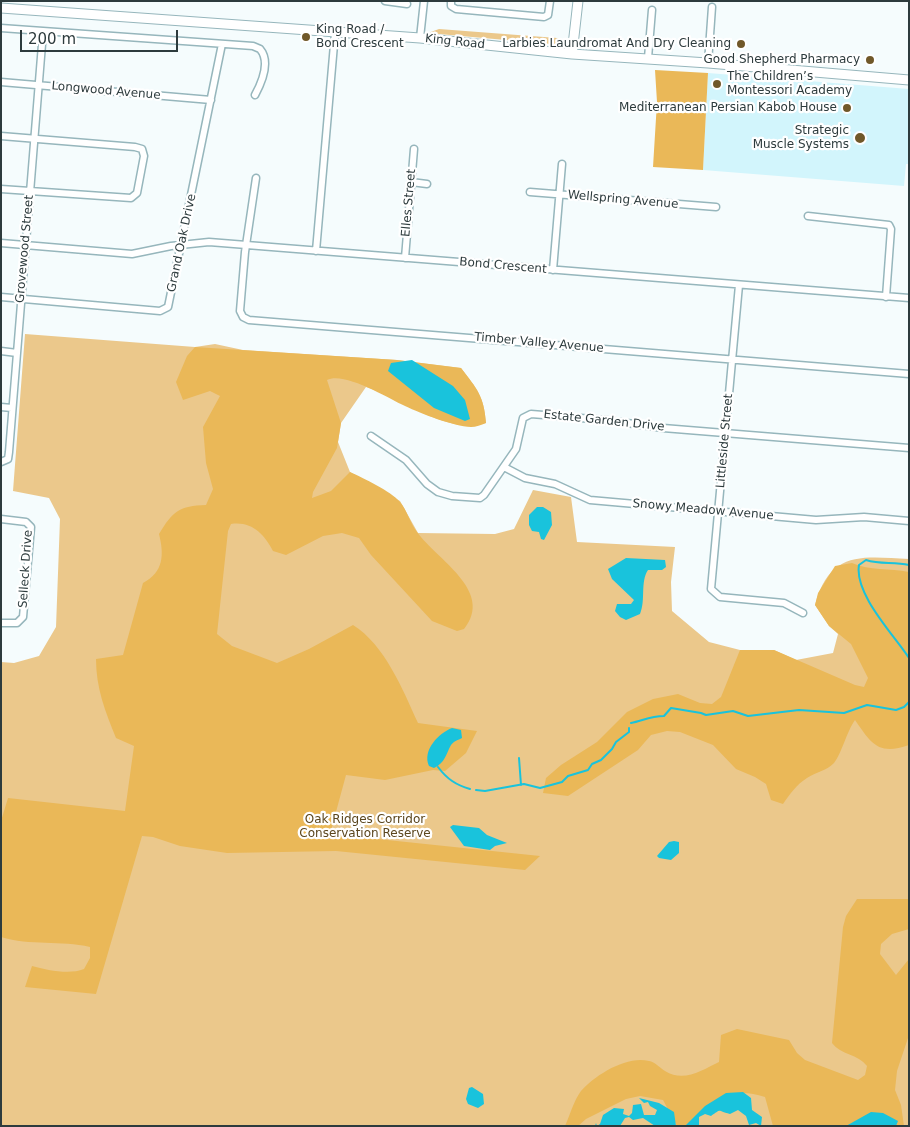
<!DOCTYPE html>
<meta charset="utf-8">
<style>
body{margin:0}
#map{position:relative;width:910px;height:1127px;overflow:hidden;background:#f5fcfd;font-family:"DejaVu Sans",sans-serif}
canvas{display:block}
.frame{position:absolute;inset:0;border:2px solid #2d3b3d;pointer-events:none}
.scale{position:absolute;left:20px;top:30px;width:158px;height:22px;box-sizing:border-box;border:2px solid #2d3b3d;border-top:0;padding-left:6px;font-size:15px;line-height:18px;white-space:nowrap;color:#2d3b3d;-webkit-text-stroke:4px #fff;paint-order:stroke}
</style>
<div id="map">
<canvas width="910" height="1127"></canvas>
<div class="frame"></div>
<div class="scale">200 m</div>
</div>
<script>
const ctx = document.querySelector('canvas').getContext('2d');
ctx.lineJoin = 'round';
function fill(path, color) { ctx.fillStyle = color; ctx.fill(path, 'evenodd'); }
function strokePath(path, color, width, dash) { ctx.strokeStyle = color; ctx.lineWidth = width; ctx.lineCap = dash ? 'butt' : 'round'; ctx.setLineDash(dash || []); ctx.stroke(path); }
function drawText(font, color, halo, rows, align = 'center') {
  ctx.font = font + ' "DejaVu Sans",sans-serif'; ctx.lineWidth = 4.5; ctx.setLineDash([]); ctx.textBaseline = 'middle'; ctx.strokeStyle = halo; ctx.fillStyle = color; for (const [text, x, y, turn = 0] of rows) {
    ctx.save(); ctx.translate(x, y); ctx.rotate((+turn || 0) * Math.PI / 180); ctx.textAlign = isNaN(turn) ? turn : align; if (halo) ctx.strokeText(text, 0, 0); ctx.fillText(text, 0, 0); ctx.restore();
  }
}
fill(new Path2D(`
 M708,73L909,89V164H906L904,186L703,170Z`), '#d2f5fc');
fill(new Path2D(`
 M439,29L557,38L565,43L561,45L428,33Z
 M25,334L195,347L215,344L243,350L397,360L461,368C477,389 484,396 486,423C447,435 402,399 366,387L341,423L338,442L350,472L400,501L418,533L495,534L514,529L533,490L571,497L577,542L675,547L671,582L672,611L709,642L740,650H774L796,660L833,653L838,634L829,626L815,605C830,550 862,557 909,559V1126H1V662L14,663L39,656L56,627L60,519L49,498L13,491Z`), '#ebc88b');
fill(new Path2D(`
 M655,70L708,73L703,170L653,167L657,102Z
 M195,347L397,360L461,368C477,389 484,396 486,423C481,425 476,427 471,427C453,426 422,414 405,406C388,398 344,371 327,380L341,423L337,448L313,492L312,498L331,491L350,472C363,478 391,491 400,502C407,510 410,523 417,532C436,559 495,591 464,629L457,631L432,621L371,555L359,538L342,533L323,536L286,555L273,551C264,534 252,521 231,524L228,531L217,634L232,646L277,663L309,649L353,625C385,645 403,690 418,723L477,731L466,753L445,771L433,770L385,780L346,775L330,834L540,856L525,870L336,851L227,853L180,846L153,837L142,836L96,994L25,987L32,966C47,970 69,975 84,969L90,958V947C61,940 30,946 1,937V821L8,798L125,811L134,746L116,738C105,711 96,688 96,659L123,655L143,583C164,572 164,554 159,534C173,511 179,506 206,505L213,489L206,463L203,427L220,396L210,391L183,400L176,382L187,356Z
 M852,563C870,571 889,568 909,572V745C878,756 871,743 855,720C847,731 841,755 834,763C826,771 816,772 807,778C796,785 790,794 783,804L771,800L766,784L755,777L736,769L713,745L680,732L667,731L651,735L638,750L568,796L543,793L546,778L561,765L597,742L627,712L653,699L678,694L700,703L712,704L721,697L740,650H774L855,685L864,687L868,678L851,644L829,626L815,605L818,593L835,566Z
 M857,899H909V929L892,934L881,944L880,954L896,975L909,959V1035L897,1071L895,1090L901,1105L904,1126H773L765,1097C728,1085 713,1102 687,1126H677L663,1100L640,1096L626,1099L586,1119L578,1126H565C570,1115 574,1100 581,1091C595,1075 627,1055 649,1061C655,1062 660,1068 665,1071C684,1083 702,1070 719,1062L721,1035L737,1029L789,1040L797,1053L805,1060L858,1080L865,1075L867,1066C858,1054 841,1055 832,1043L843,927L846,916Z`), '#eab858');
fill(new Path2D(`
 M412,360L453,386L465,400L470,419L465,421L434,408L388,371L391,363Z
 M537,507H543L551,512L552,525L544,540L541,539L539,532L532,531L529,525V515Z
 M626,558L665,560L666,567L662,570H648C640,582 646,600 640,614L626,620L620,617L615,611L617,604H631L634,600L612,579L608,569Z
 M452,728L461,730L462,738C458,740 454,741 451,745C446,754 445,763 434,768L429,766C422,750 439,733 452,728Z
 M453,825L479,828L487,835L507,843L495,846L490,850L464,846L450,827Z
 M674,841L679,842V853L671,860L659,858L657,856L669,842Z
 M472,1087L483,1094L484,1104L478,1108L468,1104L466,1099L469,1088Z
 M726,1093L743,1092L751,1098L752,1110L762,1117L761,1126L756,1123L749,1125L746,1116L738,1110L730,1114C716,1111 723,1108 711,1116L705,1114L699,1117V1126H685L705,1106Z
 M639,1098L659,1103L674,1112L676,1126H655L643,1118L633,1120L629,1117L625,1118L620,1126H595L596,1123L597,1126L600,1124L603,1115L614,1108L624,1109L623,1114L629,1116L632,1113L633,1105L641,1104L644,1115H655L657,1110L650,1106L648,1102L644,1103Z
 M871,1112L883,1113L898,1121L896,1126H846Z`), '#19c3dc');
strokePath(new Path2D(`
 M909,565C894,561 881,565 866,560L859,565C854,594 894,635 909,658
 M631,723C642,721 650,716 664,716L671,708L701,713L706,715L733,711L748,716L799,710L844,713L867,705L896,710L904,707L909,702
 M519,758L521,785
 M438,767C447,779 456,785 470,789
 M476,790L485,791L524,784L540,788L562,782L568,776L588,770L592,764L601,760L612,749L616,742L629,732V728`), '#19c3dc', 2);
const street = new Path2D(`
 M385,1L407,4
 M451,1V6L456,9L544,17L548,15L550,1
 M1,28L253,46L260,49C271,62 262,82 255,95
 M420,38L424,1
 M648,58L652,10
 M708,63L712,7
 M1,82L211,100
 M1,136L135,147L142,149L144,156L137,193L131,198L1,189
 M256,178L245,252L240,311L243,317L249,320L909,374
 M411,182L427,184
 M530,192L716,207
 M808,216L889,225L891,229L886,297
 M1,243L132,254L171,246L209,242L909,298
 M316,251L335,33
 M405,258L414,149
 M553,270L562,164
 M739,285L711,589L720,597L784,603L803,613
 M1,297L160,311L168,307L222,44
 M1,351L17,353
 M1,407L12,408
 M371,436L406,460L427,484L438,492L452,496L480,498L484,495L516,449L523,418L531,414L605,420L663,428L909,448
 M1,462L8,459L9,452L43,32
 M504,467L525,478L555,484L590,500L816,520L864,517L909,521
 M1,519L26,522L31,527L23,617L17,623H1`);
const secondary = new Path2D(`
 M1,8L420,38L572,54L708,63L909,80
 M572,54L578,1`);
strokePath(street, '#96b6bc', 9);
strokePath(secondary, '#96b6bc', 11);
strokePath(street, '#fff', 6);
strokePath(secondary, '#fff', 9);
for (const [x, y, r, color] of [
 [306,37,5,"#705829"],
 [741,44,5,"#705829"],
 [870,60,5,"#705829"],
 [717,84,5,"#705829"],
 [847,108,5,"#705829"],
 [860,138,6,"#705829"]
]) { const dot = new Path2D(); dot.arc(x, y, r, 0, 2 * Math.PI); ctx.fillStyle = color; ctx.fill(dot); strokePath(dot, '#fff', 2); }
drawText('12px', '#2d3b3d', '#fff', [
 ["King Road /",316,30,"left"],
 ["Bond Crescent",316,44,"left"],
 ["Larbies Laundromat And Dry Cleaning",731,44],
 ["Good Shepherd Pharmacy",860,60],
 ["The Children’s",727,77,"left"],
 ["Montessori Academy",727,91,"left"],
 ["Mediterranean Persian Kabob House",837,108],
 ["Strategic",849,131],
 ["Muscle Systems",849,145]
], 'right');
drawText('12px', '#2d3b3d', '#fff', [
 ["King Road",455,42,6],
 ["Longwood Avenue",106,91,5],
 ["Wellspring Avenue",623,200,5],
 ["Elles Street",409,203,-85],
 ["Grand Oak Drive",182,243,-78],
 ["Grovewood Street",25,249,-85],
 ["Bond Crescent",503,266,5],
 ["Timber Valley Avenue",539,343,5],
 ["Estate Garden Drive",604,421,6],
 ["Littleside Street",725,441,-85],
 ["Snowy Meadow Avenue",703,510,5],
 ["Selleck Drive",26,569,-86]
]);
drawText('12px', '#5b461e', '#fff', [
 ["Oak Ridges Corridor",365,820],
 ["Conservation Reserve",365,834]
]);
</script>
